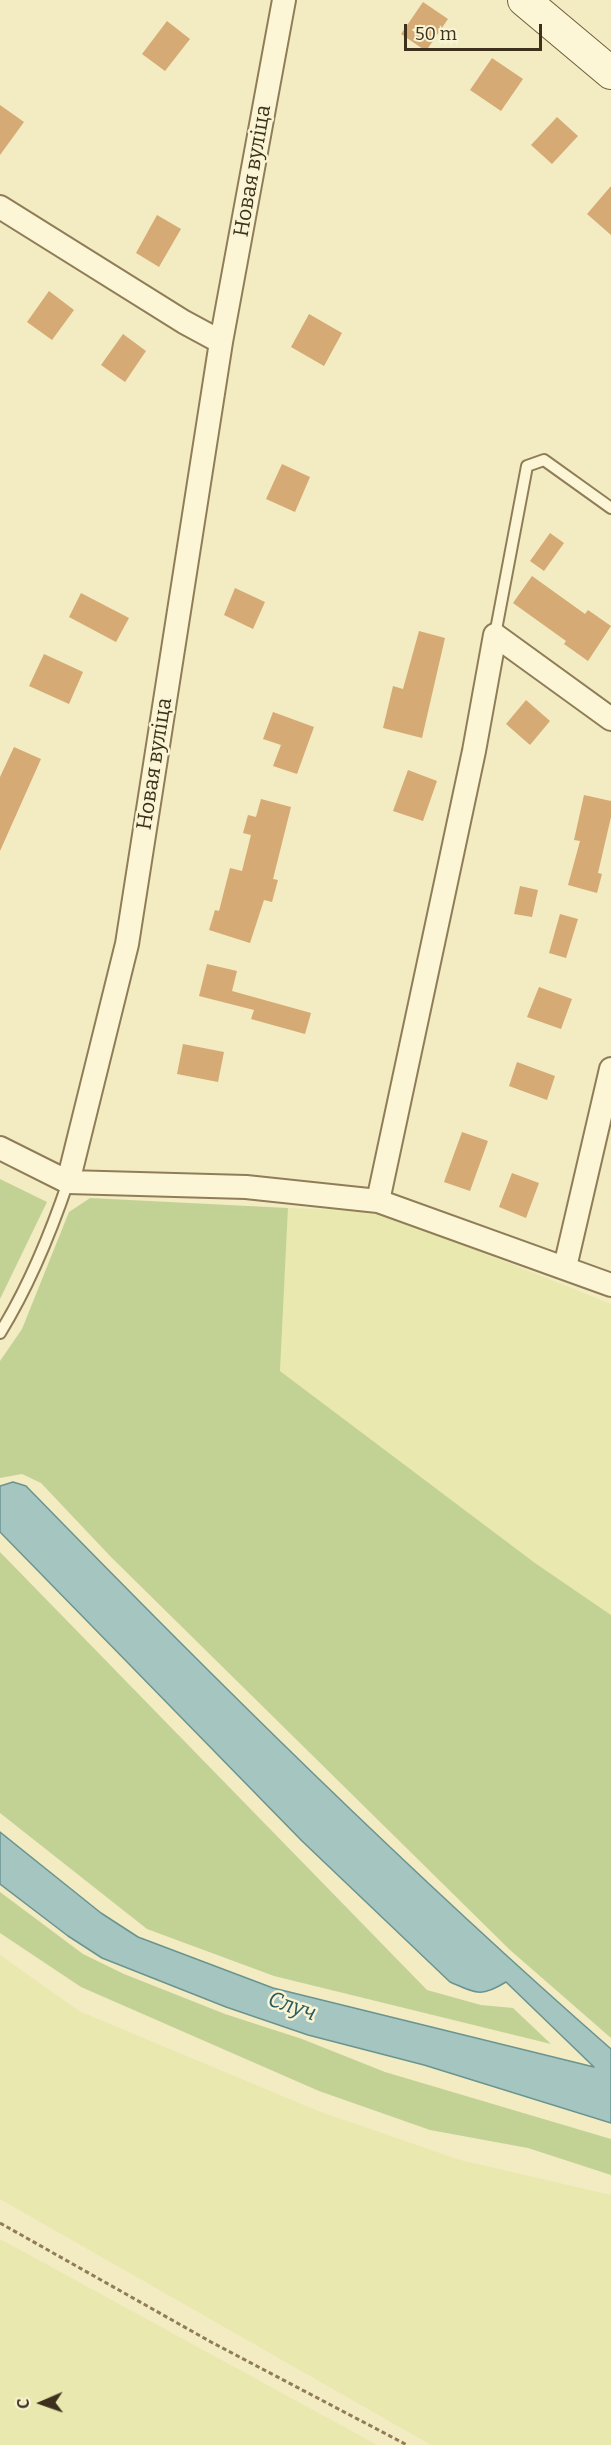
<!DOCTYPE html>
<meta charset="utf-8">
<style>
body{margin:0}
#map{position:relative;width:611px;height:2445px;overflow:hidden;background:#f3ebc2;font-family:Bitter,serif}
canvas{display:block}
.north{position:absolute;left:12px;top:2373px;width:60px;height:60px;-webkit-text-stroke:4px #f9f4d3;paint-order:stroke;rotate:268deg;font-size:16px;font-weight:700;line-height:24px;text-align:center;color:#3d311d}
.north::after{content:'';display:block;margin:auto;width:21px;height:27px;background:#3d311d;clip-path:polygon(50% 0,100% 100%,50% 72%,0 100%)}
.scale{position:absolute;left:404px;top:24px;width:138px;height:27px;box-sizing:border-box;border:3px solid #3d311d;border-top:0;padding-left:8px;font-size:18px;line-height:21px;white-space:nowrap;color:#3d311d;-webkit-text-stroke:4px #f9f4d3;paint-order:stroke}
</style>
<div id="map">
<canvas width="611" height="2445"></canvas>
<div class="north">С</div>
<div class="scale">50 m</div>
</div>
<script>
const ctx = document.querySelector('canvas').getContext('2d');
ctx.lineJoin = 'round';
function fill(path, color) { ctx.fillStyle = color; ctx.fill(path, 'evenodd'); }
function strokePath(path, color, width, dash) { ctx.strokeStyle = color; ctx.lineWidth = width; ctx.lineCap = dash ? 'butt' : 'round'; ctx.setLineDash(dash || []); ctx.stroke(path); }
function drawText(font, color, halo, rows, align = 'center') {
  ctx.font = font + ' Bitter,serif'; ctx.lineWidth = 5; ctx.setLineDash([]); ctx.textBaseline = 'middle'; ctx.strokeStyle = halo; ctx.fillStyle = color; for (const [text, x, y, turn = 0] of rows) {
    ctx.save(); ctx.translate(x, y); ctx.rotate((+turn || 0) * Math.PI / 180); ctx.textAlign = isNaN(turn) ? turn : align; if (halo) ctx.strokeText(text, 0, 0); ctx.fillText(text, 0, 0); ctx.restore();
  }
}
fill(new Path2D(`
 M288,1208L381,1212L611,1304V1615L535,1563L280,1371Z
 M0,1955L79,2011L318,2111L460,2160L611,2195V2445H431L0,2199Z
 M0,2239L377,2445H0Z`), '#e9e8af');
fill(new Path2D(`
 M0,1179L47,1202L0,1299Z
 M90,1198L288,1208L280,1371L535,1563L611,1615V2038L510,1950L111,1557L41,1483L22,1474L0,1478V1361L22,1329L69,1212Z
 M0,1552L427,1990L481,2005L513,2008L551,2044L274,1976L147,1929L0,1813Z
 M0,1892L83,1954L124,1974L225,2014L302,2039L385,2072L611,2139V2175L528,2148L430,2130L319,2091L81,1987L0,1933Z`), '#c2d295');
const water = new Path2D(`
 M13,1482L26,1486C215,1680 408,1871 611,2049V2123L424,2065L308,2035L226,2007L102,1958L68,1936L0,1884V1832L101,1913L138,1937L273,1988L594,2067L506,1982C480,1998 476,1993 450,1982L302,1841L0,1532V1486Z`);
fill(water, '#a5c5c0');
strokePath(water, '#6a9490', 1.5);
fill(new Path2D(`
 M423,2L448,19L426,51L401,34Z
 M167,21L190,39L165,71L142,54Z
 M492,58L523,79L501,111L470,90Z
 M0,105L24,122L0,155Z
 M557,117L578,136L552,164L531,145Z
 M611,186V235L587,214Z
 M157,215L181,229L159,267L136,253Z
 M49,291L74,310L52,340L27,322Z
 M309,314L342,333L324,366L291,347Z
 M123,334L146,351L125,382L101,365Z
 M282,464L310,477L295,512L266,499Z
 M550,533L564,543L544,571L530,561Z
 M532,576L585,614L588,610L611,626L588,661L564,644L566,641L513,603Z
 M235,588L265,602L253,629L224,615Z
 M81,593L129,618L116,642L69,617Z
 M419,631L445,638L422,738L383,728L393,686L403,689Z
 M44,654L83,672L69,704L29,686Z
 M526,700L550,721L530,745L506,724Z
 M273,712L314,727L297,774L273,766L281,745L263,739Z
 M14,747L41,759L0,851V777Z
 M408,770L437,781L423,821L393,811Z
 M584,795L611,801V817L598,873L602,874L597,893L568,885L580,841L574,840Z
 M261,799L291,807L273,879L278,880L272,902L264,900L250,943L209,930L215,910L219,911L230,868L242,871L251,835L243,833L248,815L256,817Z
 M520,886L538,890L532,917L514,914Z
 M560,914L578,919L566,958L549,953Z
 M207,964L237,971L232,991L311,1013L305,1034L251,1019L254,1010L199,996Z
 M539,987L572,999L561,1029L527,1017Z
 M183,1044L224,1052L218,1082L177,1074Z
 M517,1062L555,1076L547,1100L509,1086Z
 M462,1132L488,1141L470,1191L444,1182Z
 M512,1173L539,1183L526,1218L499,1207Z`), '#d5aa74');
const lane = new Path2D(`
 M495,635L527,466L544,460L611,508
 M0,1333C29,1286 50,1235 68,1182`);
const street = new Path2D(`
 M0,207L184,322L221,342
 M0,1148L68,1182L246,1187L378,1201L611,1285
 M68,1182L127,944L221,342L284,0
 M378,1201L474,751L495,635L611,719
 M565,1267L611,1069`);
const secondary = new Path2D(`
 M524,0L611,73`);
strokePath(lane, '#8f7d57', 14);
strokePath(street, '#8f7d57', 26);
strokePath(secondary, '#715d3a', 34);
strokePath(new Path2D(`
 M0,2223L211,2342L407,2445`), '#8f7d57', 3, [4.5, 3]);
strokePath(lane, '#fcf6d7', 10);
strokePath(street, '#fcf6d7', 22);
strokePath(secondary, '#fcf6d7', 32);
drawText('21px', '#3d311d', '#f9f4d3', [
 ["Новая вуліца",253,171,-80],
 ["Новая вуліца",155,764,-81]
]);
drawText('italic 22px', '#2a5a5e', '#f9f4d3', [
 ["Случ",292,2007,19]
]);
</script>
